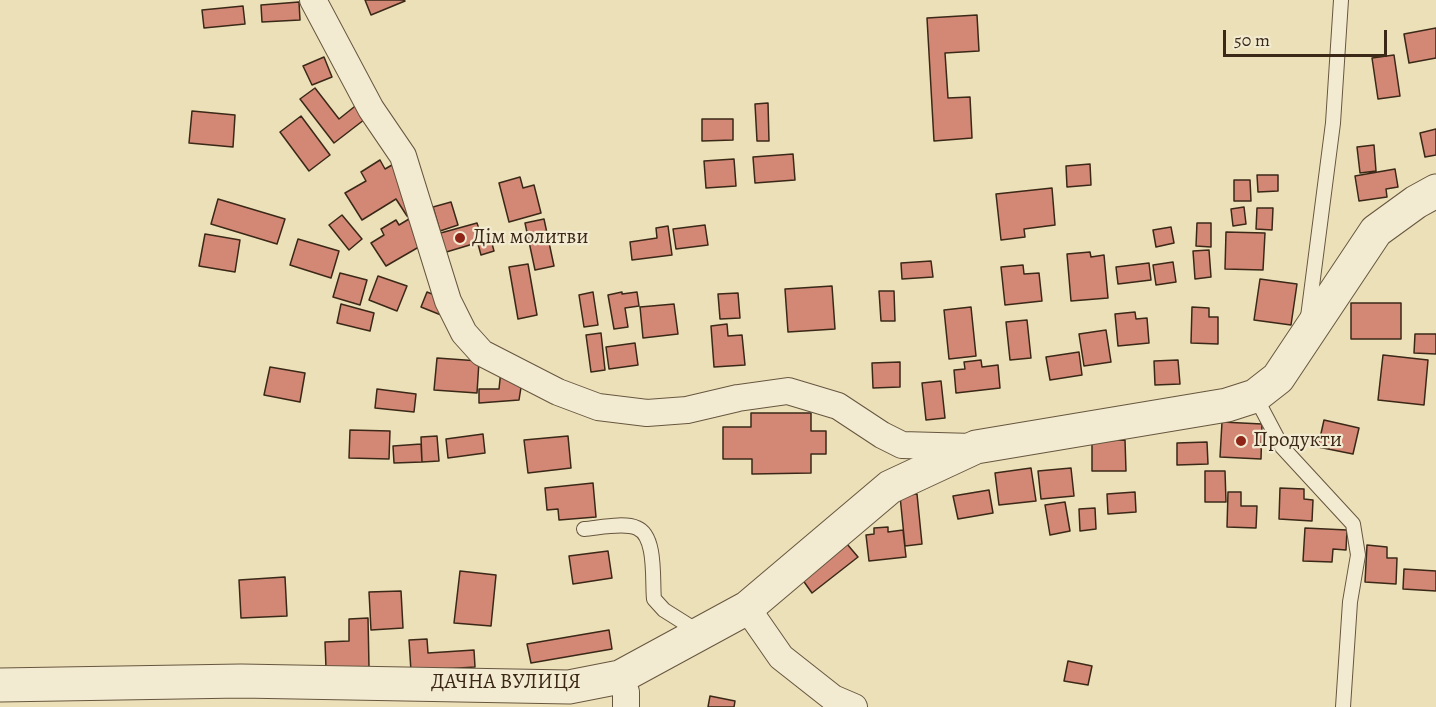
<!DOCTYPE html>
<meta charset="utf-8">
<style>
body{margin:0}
#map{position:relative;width:1436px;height:707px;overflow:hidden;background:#ebe0b8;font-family:Alegreya,serif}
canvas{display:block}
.scale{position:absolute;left:1223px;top:30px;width:164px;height:27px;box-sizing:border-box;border:3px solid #3b2817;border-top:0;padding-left:8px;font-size:18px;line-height:21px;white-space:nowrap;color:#3b2817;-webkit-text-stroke:4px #f2ebd1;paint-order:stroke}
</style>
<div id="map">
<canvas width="1436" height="707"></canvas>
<div class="scale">50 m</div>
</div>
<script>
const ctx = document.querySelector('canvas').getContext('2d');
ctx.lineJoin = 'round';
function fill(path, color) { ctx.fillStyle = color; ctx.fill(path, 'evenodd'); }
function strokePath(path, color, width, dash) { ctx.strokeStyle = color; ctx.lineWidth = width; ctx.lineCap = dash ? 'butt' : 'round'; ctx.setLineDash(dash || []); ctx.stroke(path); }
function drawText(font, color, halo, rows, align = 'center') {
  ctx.font = font + ' Alegreya,serif'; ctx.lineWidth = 4.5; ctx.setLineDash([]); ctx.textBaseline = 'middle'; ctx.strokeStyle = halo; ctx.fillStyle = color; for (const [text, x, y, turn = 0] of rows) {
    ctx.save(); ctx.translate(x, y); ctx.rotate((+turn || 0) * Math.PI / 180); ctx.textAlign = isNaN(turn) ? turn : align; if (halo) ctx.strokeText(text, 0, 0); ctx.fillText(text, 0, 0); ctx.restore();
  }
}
const building = new Path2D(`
 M365,0H404L405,1L371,15Z
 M299,2L300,20L262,22L261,5Z
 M243,6L245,24L204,28L202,10Z
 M977,15L979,51L945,53L948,98L970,97L972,138L934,141L927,18Z
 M1436,28V58L1409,63L1404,34Z
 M1394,55L1400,96L1378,99L1372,58Z
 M324,57L332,77L312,85L303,66Z
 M315,88L339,119L359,103L369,116L334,143L300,99Z
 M768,103L769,141H757L755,104Z
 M192,111L235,115L233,147L189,143Z
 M301,116L330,155L309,171L280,132Z
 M702,119H733V140L702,141Z
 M1436,129V155L1425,157L1420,133Z
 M1374,145L1376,171L1360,173L1357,147Z
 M793,154L795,180L755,183L753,157Z
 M734,159L736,186L706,188L704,161Z
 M380,160L385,169L392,165L419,209L407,216L396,199L362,220L345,193L366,181L361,172Z
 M1090,164L1091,185L1067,187L1066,166Z
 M1395,169L1398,187L1386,189L1387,197L1359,201L1355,176Z
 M1257,175H1278V191L1258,192Z
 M520,177L523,188L534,185L541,213L509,222L499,183Z
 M1234,180H1250L1251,201H1234Z
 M1052,188L1055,225L1024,229L1025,237L1001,240L996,194Z
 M218,199L285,219L277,244L211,224Z
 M451,202L458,225L440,231L433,207Z
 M1244,207L1246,224L1233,226L1231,209Z
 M1257,208H1273L1272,230L1256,229Z
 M342,215L362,239L349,250L329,225Z
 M409,219L424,244L386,266L371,243L384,235L381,229L396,220L399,225Z
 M544,219L554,266L535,270L525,223Z
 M477,223L483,241L443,253L437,234Z
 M1197,223H1211V247L1196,246Z
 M705,225L708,245L676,249L673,229Z
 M668,226L672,255L632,260L630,242L657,238L656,228Z
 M1171,227L1174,243L1156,247L1153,230Z
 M1226,232L1265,233L1263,270L1225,269Z
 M205,234L240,240L235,272L199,266Z
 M298,239L339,251L331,278L290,265Z
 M491,240L494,251L481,255L478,244Z
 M1209,250L1211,277L1195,279L1193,251Z
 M1090,252L1091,257L1104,255L1108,298L1071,301L1067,254Z
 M931,261L933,277L902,279L901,263Z
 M1173,262L1176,282L1156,285L1153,265Z
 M1149,263L1151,280L1118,284L1116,267Z
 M528,264L537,315L518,319L509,267Z
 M1023,265L1024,274L1039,273L1042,301L1005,305L1001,267Z
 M340,273L367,280L360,305L333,297Z
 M378,276L407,286L397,311L369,300Z
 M1260,279L1297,284L1291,325L1254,320Z
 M832,286L835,329L788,332L785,289Z
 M879,291H894L895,321H881Z
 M427,292L447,300L441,315L421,307Z
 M593,292L598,325L584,327L579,295Z
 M622,292V294L637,292L639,306L625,308L628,327L614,329L608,295Z
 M738,293L740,318L720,319L718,294Z
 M1351,303H1401V339H1351Z
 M341,304L374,313L370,331L337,323Z
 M674,304L678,334L643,338L640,307Z
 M971,307L976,356L949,359L944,310Z
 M1192,307L1209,308V317H1218V344L1191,343Z
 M1135,312L1136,319L1147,318L1149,343L1118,346L1115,314Z
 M1027,320L1031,358L1010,360L1006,322Z
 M727,324L728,336L742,335L745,365L714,367L711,326Z
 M1106,330L1111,362L1084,366L1079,334Z
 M601,333L605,370L591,372L586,335Z
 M1415,334H1436V354L1414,353Z
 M635,343L638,365L609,369L606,347Z
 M1079,352L1082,375L1050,380L1046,357Z
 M1383,355L1428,360L1424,405L1378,400Z
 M437,358L479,361L477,393L434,390Z
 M981,360L982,367L998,365L1000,388L956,393L954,370L965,369L964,362Z
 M1178,360L1180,384L1155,385L1154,361Z
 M900,362V387L873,388L872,363Z
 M270,367L305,373L300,402L264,395Z
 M501,370L522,381L519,400L479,403V389H499Z
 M941,381L945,418L926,420L922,383Z
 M377,389L416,394L414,412L375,408Z
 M751,413H811V431H826V454H811V473L752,474V459H723V427H751Z
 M1324,420L1359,428L1353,454L1318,447Z
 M1222,422L1262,424L1261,459L1220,457Z
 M350,430L390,431L389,459L349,458Z
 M483,434L485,453L448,458L446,439Z
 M437,436L439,461L422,462L421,437Z
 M568,436L571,468L528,473L524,440Z
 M1125,440L1126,471H1092V441Z
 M1207,442L1208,464L1177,465V443Z
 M421,444L422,462L394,463L393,446Z
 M1031,468L1036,501L999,505L995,473Z
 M1071,468L1074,496L1041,499L1038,471Z
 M1205,471H1225L1226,502H1205Z
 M593,483L596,517L559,520L558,509L547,510L545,488Z
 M1280,488L1304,489V499L1313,500L1312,521L1279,519Z
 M989,490L993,513L958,519L953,496Z
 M1135,492L1136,512L1108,514L1107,494Z
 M1228,492H1241V506H1257L1256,528L1227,527Z
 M917,494L922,544L905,546L900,496Z
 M1065,502L1070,531L1050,535L1045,505Z
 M1095,508L1096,529L1080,531L1079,509Z
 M888,527V532L903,530L906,557L869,561L866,535L874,534V528Z
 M1305,528L1347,530L1346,550L1333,549L1332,562L1303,561Z
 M847,544L858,557L812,593L802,579Z
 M1367,545L1387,547V558H1397L1396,584L1365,582Z
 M608,551L612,578L573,584L569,556Z
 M1404,569L1436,571V591L1403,589Z
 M460,571L496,575L491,626L454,623Z
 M285,577L287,616L241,618L239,580Z
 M401,591L403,628L371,630L369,592Z
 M368,618L369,667L326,668L325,642L349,641V619Z
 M609,630L612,649L531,663L527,644Z
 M427,639L428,653L474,650L475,667L411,671L409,640Z
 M1068,661L1092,666L1088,685L1064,681Z
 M710,696L735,701L734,707H708Z`);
fill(building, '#d38876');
strokePath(building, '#3b2817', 1.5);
const service = new Path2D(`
 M1308,317L1333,123L1341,0
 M1255,396L1282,447L1353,524L1358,555L1350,602L1343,707
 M584,529C598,528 624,522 637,528C657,536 652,582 654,599L664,610L699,632`);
const minor = new Path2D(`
 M313,0L371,109L403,156L448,301L464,333L482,353L558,392L598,407L647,413L687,410L738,398L788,391L838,406L882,435L902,445L973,447
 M747,608L781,657L833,698L854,707
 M620,677L626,692V707`);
const tertiary = new Path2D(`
 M0,685L241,681L569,687L620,677L747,608L890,487L976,447L1227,405L1255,396L1278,378L1376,231L1416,202L1436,191`);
strokePath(service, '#67563f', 16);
strokePath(minor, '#67563f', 28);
strokePath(tertiary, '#67563f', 35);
strokePath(service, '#f2ebd1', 14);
strokePath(minor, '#f2ebd1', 26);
strokePath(tertiary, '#f2ebd1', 33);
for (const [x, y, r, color] of [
 [460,238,6,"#8f2418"],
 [1241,441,6,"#8f2418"]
]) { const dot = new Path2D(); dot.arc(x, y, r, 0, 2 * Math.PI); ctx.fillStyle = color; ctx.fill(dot); strokePath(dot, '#f2ebd1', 2); }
drawText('21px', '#3b2817', '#f2ebd1', [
 ["Дім молитви",472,238],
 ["Продукти",1253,441]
], 'left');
drawText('21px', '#3b2817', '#f2ebd1', [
 ["ДАЧНА ВУЛИЦЯ",506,683]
]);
</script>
